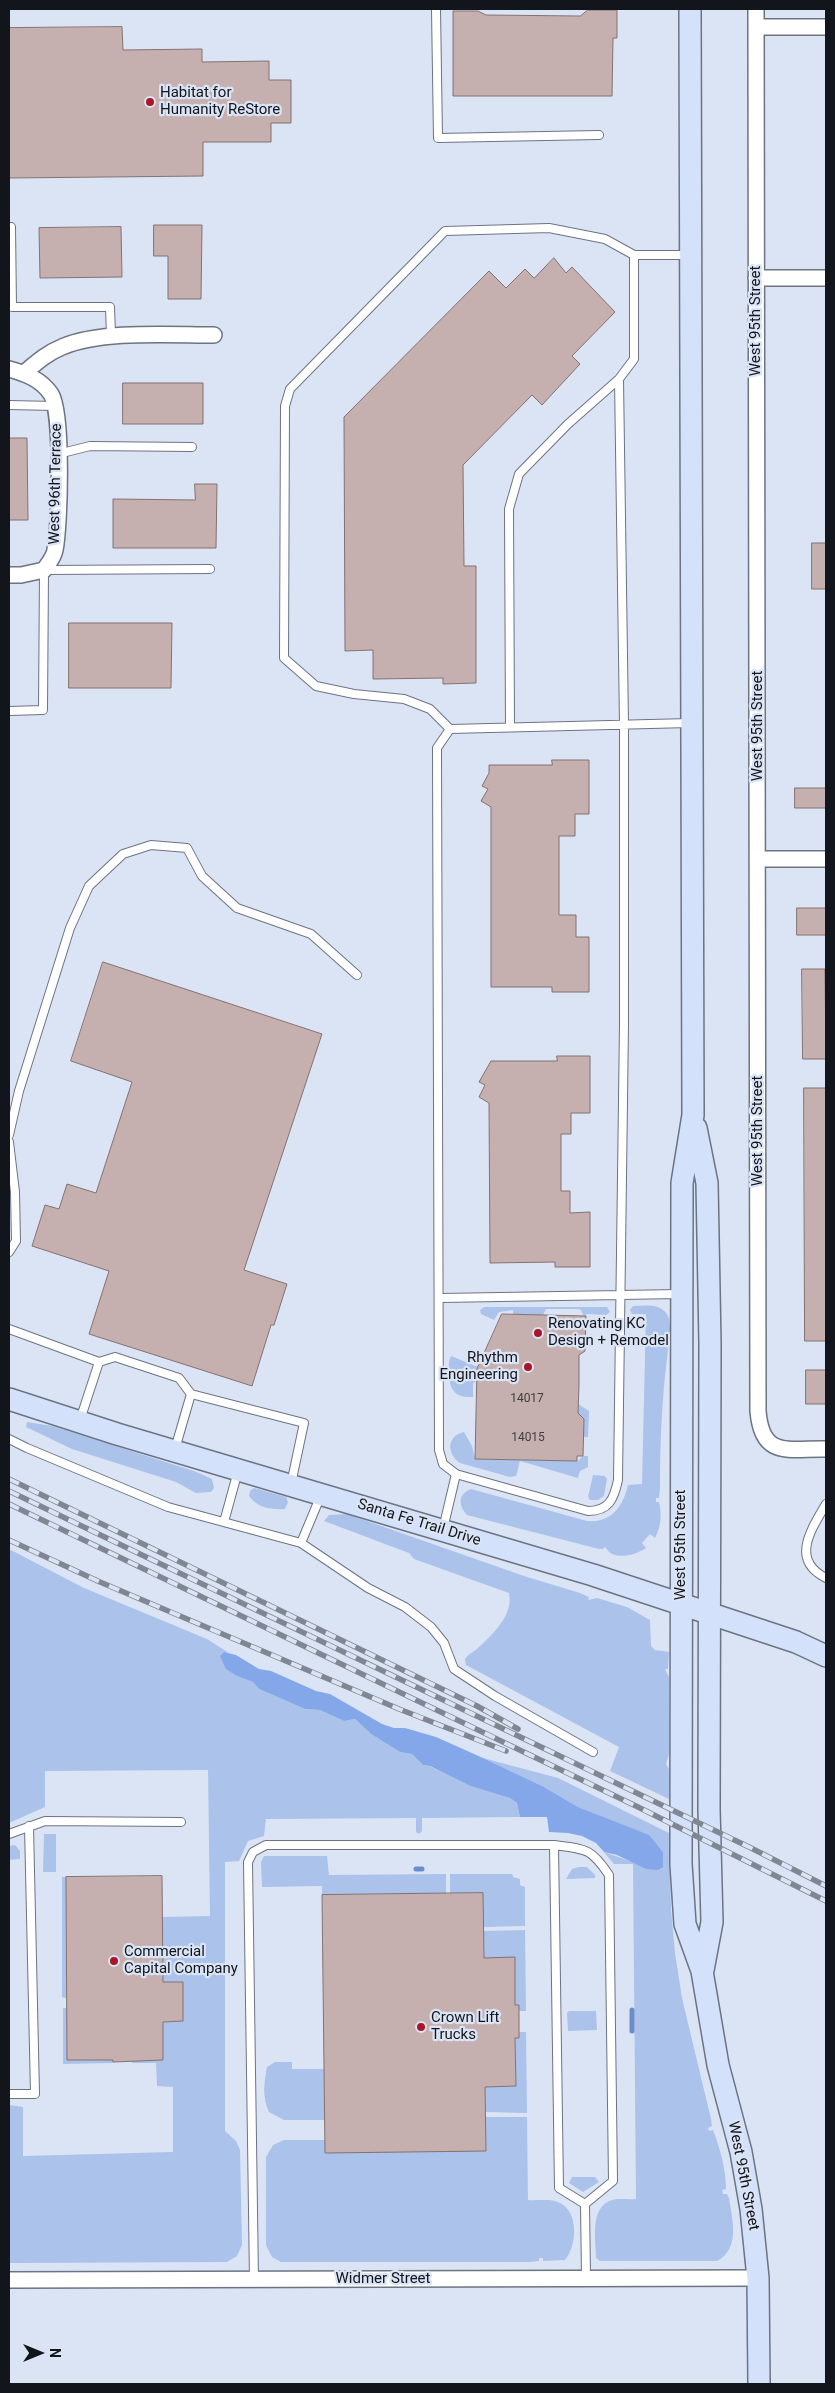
<!DOCTYPE html>
<style>
body{margin:0}
#map{position:relative;width:835px;height:2393px;overflow:hidden;background:#dbe4f5;font-family:Roboto,sans-serif}
canvas{display:block}
.frame{position:absolute;inset:0;border:10px solid #12151b;pointer-events:none}
.north{position:absolute;left:15px;top:2328px;width:50px;height:50px;-webkit-text-stroke:4px #dbe4f5;paint-order:stroke;rotate:90deg;font-size:14px;font-weight:700;line-height:20px;text-align:center;color:#12151b}
.north::after{content:'';display:block;margin:auto;width:18px;height:22px;background:#12151b;clip-path:polygon(50% 0,100% 100%,50% 72%,0 100%)}
</style>
<div id="map">
<canvas width="835" height="2393"></canvas>
<div class="frame"></div>
<div class="north">N</div>
</div>
<script>
const ctx = document.querySelector('canvas').getContext('2d');
ctx.lineJoin = 'round';
function fill(path, color) { ctx.fillStyle = color; ctx.fill(path, 'evenodd'); }
function strokePath(path, color, width, dash) { ctx.strokeStyle = color; ctx.lineWidth = width; ctx.lineCap = dash ? 'butt' : 'round'; ctx.setLineDash(dash || []); ctx.stroke(path); }
function drawText(font, color, halo, rows, align = 'center') {
  ctx.font = font + ' Roboto,sans-serif'; ctx.lineWidth = 4.5; ctx.setLineDash([]); ctx.textBaseline = 'middle'; ctx.strokeStyle = halo; ctx.fillStyle = color; for (const [text, x, y, turn = 0] of rows) {
    ctx.save(); ctx.translate(x, y); ctx.rotate((+turn || 0) * Math.PI / 180); ctx.textAlign = isNaN(turn) ? turn : align; if (halo) ctx.strokeText(text, 0, 0); ctx.fillText(text, 0, 0); ctx.restore();
  }
}
fill(new Path2D(`
 M633,1306C644,1306 658,1303 666,1313C673,1321 669,1340 668,1350C662,1396 660,1441 660,1488L659,1498H656V1502H659C662,1514 661,1527 655,1538L650,1534L642,1543L646,1548C637,1554 619,1560 609,1552C608,1551 607,1549 605,1547L603,1549H599L467,1515C458,1505 458,1494 471,1489L587,1521C612,1523 623,1506 628,1485L642,1484L646,1314H632L630,1310Z
 M484,1307H607L610,1312L606,1315L586,1314V1321L581,1310L578,1309H546L543,1315L513,1314V1310L499,1312L494,1320L481,1314L480,1310Z
 M451,1356L478,1367L476,1382L473,1383V1397C455,1398 449,1390 449,1372C449,1367 448,1361 451,1356Z
 M578,1404L589,1411L588,1437H580L583,1418L578,1416Z
 M27,1422L52,1426L194,1471L212,1479L214,1488L211,1492L196,1493L176,1482L72,1449L26,1427Z
 M464,1432L472,1446L475,1459L578,1461L583,1456H588V1467L580,1471L578,1478L520,1461L516,1476L510,1477L460,1463C447,1454 446,1436 464,1432Z
 M593,1475L605,1476L607,1479L604,1496L598,1500H590L588,1497Z
 M254,1488L286,1497L288,1502L285,1509C271,1510 258,1508 249,1496L250,1491Z
 M347,1514L524,1576L580,1593L589,1597L588,1600L597,1598L627,1607L650,1620L651,1646L655,1650L669,1652L668,1669H665L669,1677V1754L666,1764L669,1769V1799L610,1771L619,1747L466,1665L465,1659C468,1654 472,1653 477,1649C492,1635 514,1615 509,1593L414,1559L409,1553L324,1521L329,1515Z
 M9,1549L84,1588L207,1639L229,1653L224,1652L237,1676L253,1682L259,1689L305,1709L320,1710L344,1721L355,1719L371,1734L400,1752L412,1754L423,1765L429,1766L471,1785L510,1798L517,1803L520,1817L422,1818V1831L419,1834L416,1832V1818L266,1819L264,1836L248,1841L239,1861L225,1862V2131L236,2141L240,2150L242,2245L237,2256L227,2262L9,2263V2105L23,2107V2156L173,2152V2087L157,2086L156,2063H132V2060H163V2022L183,2021V1982H163L162,1917L210,1916L208,1770L45,1771V1807L9,1823Z
 M483,1758L558,1778L669,1833L671,1909L675,1953L682,1998L711,2119L712,2126L708,2128L709,2131L713,2130C720,2148 726,2170 726,2189L722,2190L723,2194H727L729,2198C732,2220 741,2248 717,2261H600L596,2258C596,2240 589,2207 612,2200C619,2198 628,2200 636,2199L633,1864H614L604,1852L638,1864L663,1867V1852L658,1846L612,1821L578,1807L544,1787Z
 M44,1834H56V1872H43Z
 M15,1845L20,1851V1859L9,1860V1846Z
 M264,1856H327L329,1875L446,1874V1894L322,1895V1886L262,1887L261,1862Z
 M579,1867H587L595,1875V1878L566,1879L572,1869Z
 M450,1874H512L513,1877L520,1879V1885L525,1887V1926L483,1927V1893L450,1894Z
 M62,1877H67L66,1998L62,1997Z
 M525,1930L526,2011H519L515,2005L514,1958H484L483,1931Z
 M63,2008H66L67,2012V2060H113V2063L63,2064Z
 M569,2011H596L597,2030L568,2031L567,2013Z
 M519,2032H526L527,2113L485,2112V2087L516,2086L515,2038H519Z
 M275,2062H292V2069H324L325,2120H284L269,2112C262,2098 264,2082 267,2067Z
 M485,2117H527L528,2200C538,2201 551,2198 560,2203C579,2212 577,2246 565,2260L543,2261V2258H539V2261L531,2262H281L272,2257L266,2245V2157L273,2145L284,2140H325L486,2151Z
 M572,2177H595L599,2182L583,2192L569,2183Z`), '#abc2eb');
fill(new Path2D(`
 M224,1652L236,1655L259,1669L271,1671L316,1691L330,1694L382,1724L394,1728H405L436,1737L483,1758L544,1787L578,1807L649,1835L663,1852V1867L658,1870L646,1869L617,1855L604,1852L596,1843L582,1836L568,1833L549,1832L547,1817H520L517,1803L510,1798L471,1786L430,1766L423,1765L412,1754L400,1752L371,1734L355,1719L344,1721L320,1710L305,1709L259,1689L253,1682L237,1676L226,1669L220,1656Z`), '#83a7e8');
strokePath(new Path2D(`
 M416,1869H422
 M632,2010V2031`), '#6a8dcc', 5);
const building = new Path2D(`
 M588,10H617V38H613L612,96H453V11H478L486,15L580,16Z
 M122,27L123,50L202,49V62L269,61V80H291V123H271V142H203V176L9,178V28Z
 M154,225H202L201,299H168V256H154Z
 M121,227L122,277L40,278L39,228Z
 M554,258L566,273L572,267L615,312L572,356L580,364L542,405L532,395L463,465L464,566H476V683L443,684V678L373,679V650L345,651L344,417L489,271L506,288L525,269L534,278Z
 M123,383H203V424H123Z
 M9,438H27L28,520H9Z
 M195,484H217L216,548H113V499L195,500Z
 M812,543H826V589H812Z
 M69,623H172L171,688H69Z
 M552,760H589V814H575V836H559V915H576V937H589V992H552V987H491V807L481,801L488,789L482,786L489,773V765H552Z
 M795,788H826V808H795Z
 M797,908H826V935H797Z
 M103,962L322,1034L244,1270L287,1284L274,1325H271L252,1386L89,1334L109,1271L32,1246L45,1205L59,1209L67,1184L96,1193L132,1082L71,1061Z
 M802,969H825L826,1059H803Z
 M557,1056H590V1113H571V1134H561V1191H570V1213L590,1212V1267H555V1262L490,1263L489,1103L479,1097L485,1085L479,1082L491,1061H557Z
 M804,1088H826V1341H805Z
 M502,1314L586,1316L585,1351L579,1355V1385L578,1413L584,1419L583,1456H577V1461L475,1459L477,1369Z
 M806,1370H826V1404H806Z
 M162,1876L163,1982H183V2021L163,2022V2060L113,2062V2060H67L66,1877Z
 M483,1893L484,1958L515,1957V2005H519V2038H515L516,2086L485,2087L486,2151L325,2153L322,1895Z`);
fill(building, '#c5b0af');
strokePath(building, '#847170', 1);
const service = new Path2D(`
 M436,9L438,138L599,135
 M9,227H11L12,307H110L111,335
 M634,255L605,239L549,228L445,231L290,389L285,406L284,658L316,686L354,694L404,699L430,709L450,729L437,748L439,1450L443,1464L456,1474L588,1511C609,1511 614,1499 618,1480L624,1024V725L619,379L634,359V255H690
 M9,405L55,406
 M58,454L90,446L192,447
 M9,711L43,710L44,570L210,569
 M510,727L509,509L519,474L568,424L619,379
 M450,729L690,723
 M9,1135L19,1091L70,928L89,886L123,854L151,845L187,848L202,876L237,908L311,934L357,975
 M9,1142L15,1192L16,1241L9,1252
 M440,1298L680,1294
 M9,1329L99,1362L115,1357L179,1378L191,1394L175,1449
 M191,1394L304,1423L291,1484
 M80,1420L99,1362
 M9,1439L27,1448L168,1507L301,1543L321,1495
 M826,1504C811,1530 790,1560 826,1578
 M224,1522L238,1471
 M443,1529L456,1474
 M301,1543L368,1588L405,1607L431,1627L444,1643L454,1669L495,1696L593,1752
 M9,1834L45,1821L181,1822
 M554,1845C586,1849 591,1848 609,1875L613,2181L585,2204
 M9,2094H35L29,1826
 M254,2280L248,1862L253,1852L266,1845H554L559,2188L585,2204L586,2277`);
const minor = new Path2D(`
 M756,9L758,1411C762,1459 788,1448 826,1449
 M756,27H826
 M756,278H826
 M9,369C24,373 41,379 51,394C63,413 60,525 55,550C54,557 48,564 44,570L21,575H9
 M24,373C36,363 47,353 62,347C101,330 171,335 214,335
 M758,859H826
 M9,2280L758,2278`);
const secondary = new Path2D(`
 M690,9L693,1115L682,1183L681,1864L685,1924L702,1971L718,2065L741,2152L751,2209L758,2278L759,2384
 M696,1128L707,1183L710,1344L709,1809L712,1922L703,1970
 M9,1399L117,1434L593,1575L796,1642L826,1656`);
strokePath(service, '#6c7482', 10);
strokePath(minor, '#6c7482', 18);
strokePath(secondary, '#6c7482', 24);
strokePath(service, '#fff', 8);
strokePath(minor, '#fff', 15);
strokePath(secondary, '#d3e1fb', 21);
const rail = new Path2D(`
 M9,1479L477,1706L518,1729
 M9,1491L751,1848L826,1886
 M9,1504L638,1807L826,1901
 M9,1540L100,1582L399,1709L506,1751`);
strokePath(rail, '#808692', 5.5);
strokePath(rail, '#dbe4f5', 4, [11]);
for (const [x, y, r, color] of [
 [150,102,5,"#ab1528"],
 [538,1333,5,"#ab1528"],
 [528,1367,5,"#ab1528"],
 [114,1961,5,"#ab1528"],
 [421,2027,5,"#ab1528"]
]) { const dot = new Path2D(); dot.arc(x, y, r, 0, 2 * Math.PI); ctx.fillStyle = color; ctx.fill(dot); strokePath(dot, '#dbe4f5', 2); }
drawText('12px', '#3f3c40', null, [
 ["14017",527,1399],
 ["14015",528,1438]
]);
drawText('15px', '#12151b', '#dbe4f5', [
 ["Habitat for",160,93],
 ["Humanity ReStore",160,110],
 ["Renovating KC",548,1324],
 ["Design + Remodel",548,1341],
 ["Rhythm",518,1358,"right"],
 ["Engineering",518,1375,"right"],
 ["Commercial",124,1952],
 ["Capital Company",124,1969],
 ["Crown Lift",431,2018],
 ["Trucks",431,2035]
], 'left');
drawText('15px', '#12151b', '#dbe4f5', [
 ["West 95th Street",756,321,-90],
 ["West 96th Terrace",56,484,-89],
 ["West 95th Street",758,726,-90],
 ["West 95th Street",758,1131,-90],
 ["Santa Fe Trail Drive",419,1523,17],
 ["West 95th Street",681,1545,-90],
 ["West 95th Street",743,2176,79],
 ["Widmer Street",383,2279]
]);
</script>
